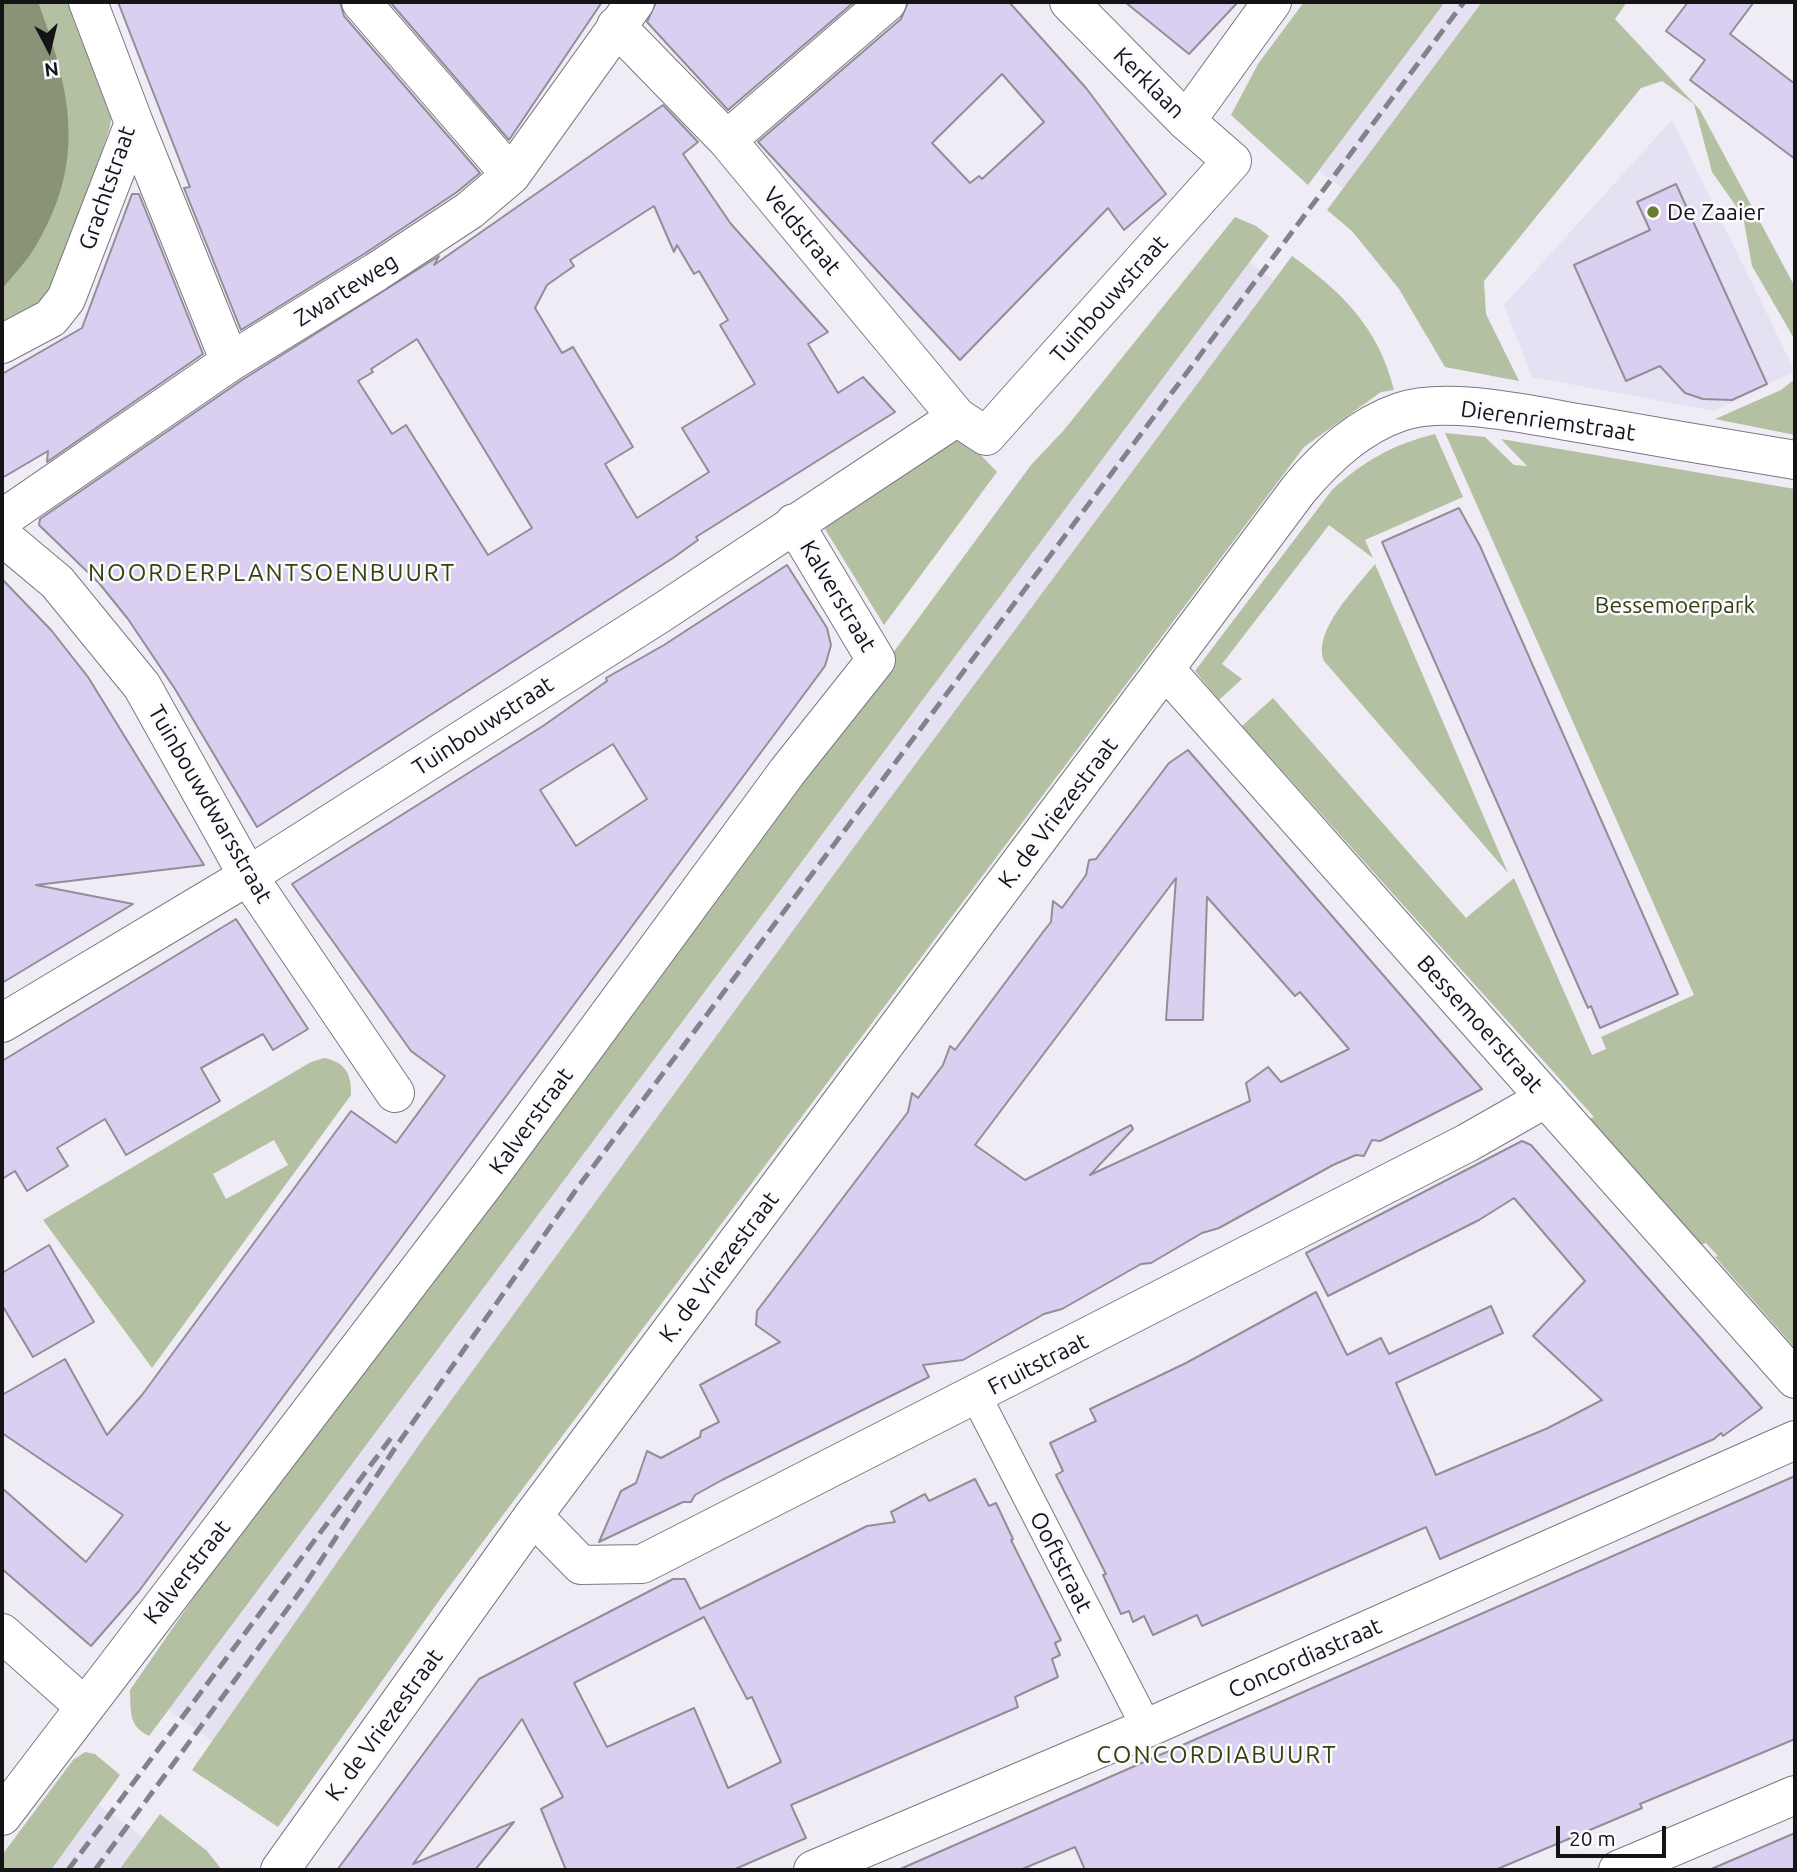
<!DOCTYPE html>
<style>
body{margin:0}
#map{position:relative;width:1797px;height:1872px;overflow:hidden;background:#efecf6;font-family:Ubuntu,sans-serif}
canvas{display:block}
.frame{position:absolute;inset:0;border:4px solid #141316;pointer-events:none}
.north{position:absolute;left:14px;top:14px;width:70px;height:70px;-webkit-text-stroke:5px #fbfafe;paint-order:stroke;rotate:173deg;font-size:19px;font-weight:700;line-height:28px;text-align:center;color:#141316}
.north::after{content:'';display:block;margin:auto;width:24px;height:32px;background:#141316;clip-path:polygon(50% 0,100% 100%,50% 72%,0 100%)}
.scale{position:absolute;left:1556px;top:1826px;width:110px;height:32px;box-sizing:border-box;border:4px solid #141316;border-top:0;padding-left:9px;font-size:21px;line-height:24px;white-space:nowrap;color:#141316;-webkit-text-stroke:5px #fbfafe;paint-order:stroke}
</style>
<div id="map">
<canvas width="1797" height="1872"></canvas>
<div class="frame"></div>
<div class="north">N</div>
<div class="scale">20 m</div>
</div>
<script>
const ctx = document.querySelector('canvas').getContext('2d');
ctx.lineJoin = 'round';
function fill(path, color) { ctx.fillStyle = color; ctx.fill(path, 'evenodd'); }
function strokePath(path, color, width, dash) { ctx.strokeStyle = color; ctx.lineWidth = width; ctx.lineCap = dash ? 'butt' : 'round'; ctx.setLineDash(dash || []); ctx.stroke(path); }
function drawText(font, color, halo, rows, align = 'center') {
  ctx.font = font + ' Ubuntu,sans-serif'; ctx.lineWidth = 5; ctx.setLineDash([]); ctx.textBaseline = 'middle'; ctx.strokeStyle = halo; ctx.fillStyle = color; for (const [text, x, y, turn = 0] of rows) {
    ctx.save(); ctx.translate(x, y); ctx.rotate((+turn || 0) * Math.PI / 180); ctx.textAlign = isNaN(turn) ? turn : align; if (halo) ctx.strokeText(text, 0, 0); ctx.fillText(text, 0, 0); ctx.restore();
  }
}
fill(new Path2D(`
 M1445,2H1482L1343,189L1319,171Z
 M1672,120L1795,371L1714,411L1532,377L1504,305Z
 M1250,262L1274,280L428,1432L213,1742L169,1710Z
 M99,1805L143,1837L119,1870H51Z`), '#e6e1f2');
fill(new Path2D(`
 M2,2H73L112,112L110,127L53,293L2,328Z
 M1304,2H1445L1308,185L1231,115L1258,64Z
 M1482,2H1627L1615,19L1700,110L1795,287V340L1752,266L1743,216L1712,172L1694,104L1662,81L1641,88L1484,281L1486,314L1519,381L1445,367L1399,289L1352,231L1327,210Z
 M1235,217L1256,226L1269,236L149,1736C128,1726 131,1711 130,1690L305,1436L818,755L1031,465L1064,430Z
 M1292,256C1342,292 1379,328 1394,390L1381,392L1304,447L443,1595L278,1827L192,1770L428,1432L848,855Z
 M1795,379V435L1715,419L1781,390Z
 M959,432L997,472L884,625L820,521Z
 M1445,433L1485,437L1514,465L1527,466L1501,439L1795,489V1348L1715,1257L1718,1256L1706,1243L1696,1247L1582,1122L1594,1117L1242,726L1273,698L1466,918L1514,878L1592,1055L1606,1049L1601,1037L1694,995Z
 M1435,434L1463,497L1365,540L1373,558L1329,525L1222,664L1242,679L1219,700L1195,671L1332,490C1363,461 1394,444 1435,434Z
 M1375,564L1508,873L1324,661C1312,631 1357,587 1375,564Z
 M324,1058C345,1062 352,1074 351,1095L152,1368L43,1220L311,1062ZM274,1140L288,1165L226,1199L213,1174Z
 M85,1752L95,1754L120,1775L51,1870H2V1855L73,1760Z
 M160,1814L207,1851L222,1870H119Z`), '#b4c0a2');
fill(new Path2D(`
 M2,2H38C70,89 87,158 38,242C29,259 14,274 2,289Z`), '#889475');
const building = new Path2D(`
 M118,2H340L344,16L480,173L457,192L364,254L241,330L184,188L190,187Z
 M390,2H602L509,140Z
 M656,2H854L728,110L647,22Z
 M908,2H1009L1086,88L1166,194L1124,230L1108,208L960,360L758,142L901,19ZM1002,74L1044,122L982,179L979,176L970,183L932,143Z
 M1125,2H1238L1189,54Z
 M1688,2H1754L1730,34L1795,84V159L1690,80L1705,60L1666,31Z
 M663,105L698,142L683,154L731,224L828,332L808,344L838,393L863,377L895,412L696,537L698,540L673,558L257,827L175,689L128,619L99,583L39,525L40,519L242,380L439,256L434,265ZM654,206L674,252L677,245L694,274L699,271L728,320L720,325L755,384L682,428L709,472L637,518L605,464L633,447L573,347L562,353L535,308L547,285L574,266L570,260ZM417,339L532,528L488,555L406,425L392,434L358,381L373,372L371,369Z
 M1676,184L1767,384L1732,400L1703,399L1685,393L1660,366L1626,381L1574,265L1650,230L1637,202Z
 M132,194H139L203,354L47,462L48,451L2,478V374L82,328Z
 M1459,508L1480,546L1678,994L1600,1028L1591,1006L1588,1008L1382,542Z
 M787,565L827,628L831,645L825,666L139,1591L91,1646L2,1569V1488L86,1562L123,1515L2,1433V1395L65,1359L107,1435L142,1395L351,1111L396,1143L445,1076L411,1051L292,884L543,726L607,681L606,678L664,645ZM613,744L647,799L576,846L540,790Z
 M2,579L51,630L88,677L204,865L36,885L133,904L2,983Z
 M1188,750L1482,1089L1380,1141L1372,1140L1364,1156L1356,1155L1333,1165L1219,1228L1202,1233L1151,1263L1141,1264L1062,1309L1044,1314L963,1360L923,1365L929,1377L722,1480L695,1495L691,1502H683L599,1542L621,1491L636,1483L647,1451L661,1458L700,1437L701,1431L719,1422L700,1385L780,1342L756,1325L757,1311L908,1112L912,1093L918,1098L943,1065L950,1046L955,1050L1043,932L1051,922L1053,901L1062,908L1086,875L1089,860L1096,859L1169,763ZM1176,878L1166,1020H1203L1207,897L1295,996L1300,992L1349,1049L1281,1082L1268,1067L1246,1083L1250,1101L1090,1175L1133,1129L1131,1125L1025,1180L975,1145Z
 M236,919L308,1029L273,1050L263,1034L201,1068L220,1101L126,1155L105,1119L57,1148L68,1166L27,1191L15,1171L2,1179V1061Z
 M1522,1141L1531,1145L1762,1408L1723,1436L1721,1433L1714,1439L1440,1559L1426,1527L1202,1626L1197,1615L1153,1635L1144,1616L1133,1622L1129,1611L1121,1614L1103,1575L1106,1574L1056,1475L1063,1471L1050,1443L1096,1421L1090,1409L1186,1363L1316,1292L1347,1355L1381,1338L1389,1354L1491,1306L1503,1333L1396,1383L1436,1475L1548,1428L1602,1400L1533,1336L1585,1281L1514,1198L1479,1220L1328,1296L1306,1253Z
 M49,1245L94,1322L33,1357L2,1305V1273Z
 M1795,1476V1739L1640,1804L1642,1808L1495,1870H1085L1075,1847L1020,1870H898Z
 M975,1479L989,1506L996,1503L1013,1539L1011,1540L1061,1640L1055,1643L1060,1655L1052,1659L1058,1677L1015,1697L1018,1707L791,1805L806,1838L733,1870H566L541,1809L563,1797L522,1719L413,1864L514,1822L475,1870H337L479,1679L673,1579H685L700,1609L867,1526L895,1522L891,1512L925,1494L929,1501ZM704,1617L747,1699L752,1697L781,1762L728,1788L694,1708L607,1747L574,1683Z
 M1795,1833V1870H1709Z`);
fill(building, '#dacff0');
strokePath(building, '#918e97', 2);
const pedestrian = new Path2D(`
 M976,1396L1147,1728`);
const minor = new Path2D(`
 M361,2L511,175
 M616,26L727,140L957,417L986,436L1232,161L1186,121L1069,2
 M1186,121L1272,2
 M134,123L230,362
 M727,140L887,2
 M2,344L51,318L66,299L134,123L88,2
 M2,519L230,362L376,272L470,210L511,175L635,2
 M2,536L57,582L142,686L248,876L395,1093
 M1165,669L1795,1379
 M2,1023L248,876L661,613L957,417
 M533,1516L581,1565L642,1564L1467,1143L1546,1098
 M2,1633L84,1706
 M2,1816L488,1179L787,772L876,660L794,523
 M280,1870L533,1516L1299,489C1327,456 1359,426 1400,412C1449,395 1538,417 1590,425C1658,437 1727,449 1795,460
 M813,1870L1147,1728L1795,1440
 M1618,1870L1795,1795`);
strokePath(pedestrian, '#7b7981', 32);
strokePath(minor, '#7b7981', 40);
strokePath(pedestrian, '#fff', 30);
strokePath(minor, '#fff', 38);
strokePath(new Path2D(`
 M68,1870L391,1438
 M95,1870L302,1589L395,1448L578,1187L1464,2`), '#848288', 5, [14, 7]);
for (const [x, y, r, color] of [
 [1653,212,7,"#667e31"]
]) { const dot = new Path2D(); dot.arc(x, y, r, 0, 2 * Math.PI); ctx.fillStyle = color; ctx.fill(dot); strokePath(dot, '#fbfafe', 2.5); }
drawText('23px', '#141316', '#fbfafe', [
 ["Kerklaan",1149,83,45],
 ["Grachtstraat",107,188,-71],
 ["Veldstraat",802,231,50],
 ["Zwarteweg",346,290,-32],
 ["Tuinbouwstraat",1109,299,-48],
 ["Dierenriemstraat",1548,421,8],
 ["Kalverstraat",838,596,59],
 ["Tuinbouwstraat",483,726,-33],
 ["Tuinbouwdwarsstraat",210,804,60],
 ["K. de Vriezestraat",1058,813,-53],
 ["Bessemoerstraat",1480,1024,48],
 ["Kalverstraat",531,1121,-54],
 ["K. de Vriezestraat",719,1267,-53],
 ["Fruitstraat",1038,1364,-27],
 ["Ooftstraat",1061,1562,63],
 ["Kalverstraat",187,1572,-52],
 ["Concordiastraat",1305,1658,-24],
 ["K. de Vriezestraat",384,1725,-54]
]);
drawText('23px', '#141316', '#fbfafe', [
 ["De Zaaier",1667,212]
], 'left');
drawText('23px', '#32410e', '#fbfafe', [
 ["Bessemoerpark",1675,605]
]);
ctx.letterSpacing = '2px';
drawText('24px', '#33430c', '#fbfafe', [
 ["NOORDERPLANTSOENBUURT",272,573],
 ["CONCORDIABUURT",1217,1755]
]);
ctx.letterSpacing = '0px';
</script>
